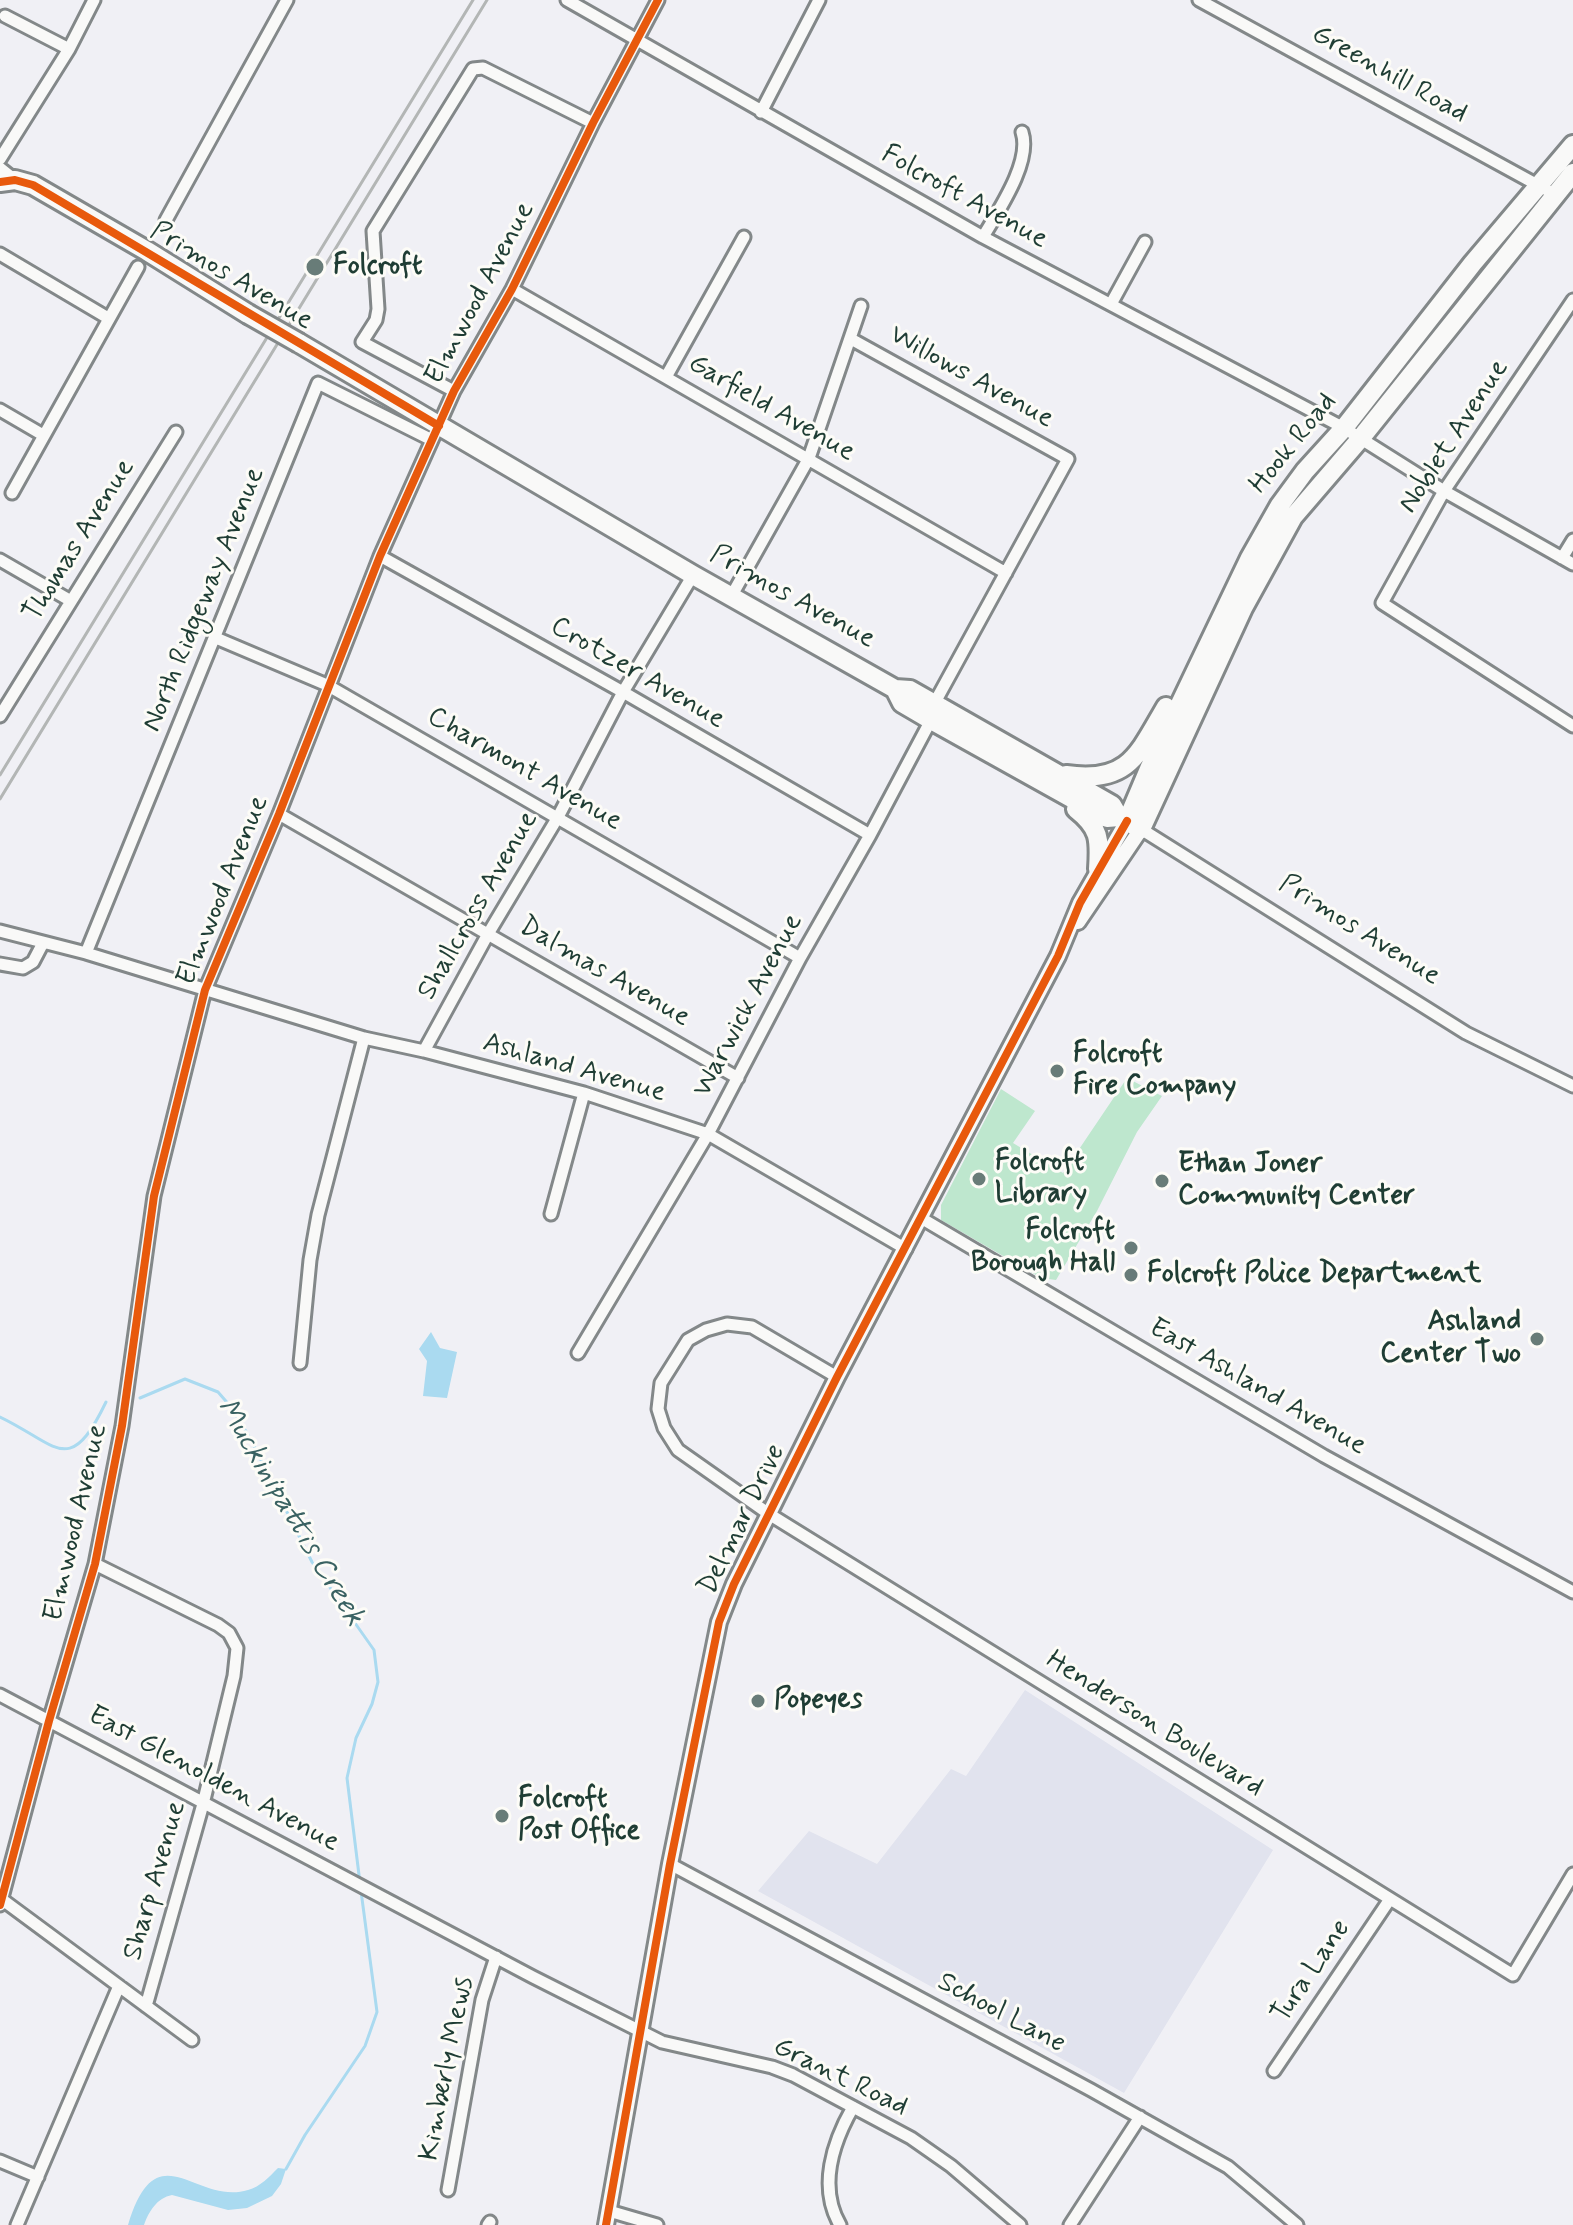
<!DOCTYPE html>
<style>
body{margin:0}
canvas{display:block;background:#f0f0f5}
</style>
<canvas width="1573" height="2225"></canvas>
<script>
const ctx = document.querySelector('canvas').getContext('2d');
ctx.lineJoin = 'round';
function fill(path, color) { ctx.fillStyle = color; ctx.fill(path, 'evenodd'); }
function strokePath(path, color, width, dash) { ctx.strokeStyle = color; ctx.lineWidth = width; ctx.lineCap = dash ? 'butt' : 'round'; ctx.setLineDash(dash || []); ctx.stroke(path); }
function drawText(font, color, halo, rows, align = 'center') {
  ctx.font = font + ' Mynerve,sans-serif'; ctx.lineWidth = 6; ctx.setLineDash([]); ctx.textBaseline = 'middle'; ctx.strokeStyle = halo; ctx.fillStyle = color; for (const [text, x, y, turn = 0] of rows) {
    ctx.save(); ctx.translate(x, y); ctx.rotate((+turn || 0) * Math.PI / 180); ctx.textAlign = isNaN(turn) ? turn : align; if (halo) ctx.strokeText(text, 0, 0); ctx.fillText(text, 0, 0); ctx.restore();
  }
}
fill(new Path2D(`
 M1025,1690L1273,1850L1124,2093L758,1891L809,1831L877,1864L951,1769L966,1776Z`), '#e1e3ee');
fill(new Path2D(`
 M1127,1078L1162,1096L1137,1132L1097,1211L1056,1280L1041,1278L941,1220V1205L1001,1089L1035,1111L1013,1143L1063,1173Z`), '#bee7ce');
fill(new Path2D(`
 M431,1332L440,1348L457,1352L447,1398L423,1396L427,1361L419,1349Z
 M278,2168L286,2169L281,2184L272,2196L247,2208L228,2210L172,2195C157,2198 149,2211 144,2225H128C157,2129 195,2206 248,2190C260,2187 270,2176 278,2168Z`), '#aadaf0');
strokePath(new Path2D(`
 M140,1398L185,1379L218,1392L231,1407L250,1438L312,1562L374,1650L378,1682L372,1704L356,1738L347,1778L360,1883
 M0,1417C57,1444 69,1479 106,1402
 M286,2169L305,2135L365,2046L377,2012L361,1891`), '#aadaf0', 3);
const minor = new Path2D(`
 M567,0L983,237L1344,428L1444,491L1573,564
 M1199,0L1554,194
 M5,16L69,49
 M761,112L819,0
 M0,159L69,49L94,0
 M0,168L15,180
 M166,220L287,0
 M983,237C998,211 1032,162 1022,132
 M0,254L108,318
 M512,289L1006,573
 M1573,300L1444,491L1382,603L1573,726
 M1111,304L1145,242
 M851,339L1068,459L934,704
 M666,377L744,237
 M454,391L362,342L376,320L378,309L373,231L473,69L483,68L593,123
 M0,410L43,435
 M12,493L138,267
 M380,556L623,692L870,835
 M1562,558L1573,540
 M0,560L71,601
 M732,595L809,458L861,306
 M216,638L327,685L800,958
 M0,716L176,432
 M279,814L738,1078
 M1141,829L1466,1033L1573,1086
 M0,931L86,953L364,1038L424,1051L584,1093L708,1134L906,1249
 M86,953L318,383L432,440
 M0,964L23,968L33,962L43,943
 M424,1051L488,934L558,817L623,692L693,575
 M551,1214L584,1093
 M921,1218L1324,1456L1573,1592
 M578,1353L708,1134L800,958L870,835L931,720
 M300,1363L310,1260L318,1215L364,1038
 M837,1377L752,1327L727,1324L706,1330L688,1340L661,1383L658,1409L664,1428L678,1450L769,1514L1513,1975L1573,1874
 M95,1564L218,1625L229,1633L237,1648L234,1676L203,1804L146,2006
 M0,1695L533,1977L662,2042L772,2067L793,2075L911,2138L951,2166L1020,2225
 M670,1864L1091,2090L1228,2167L1297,2225
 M0,1898L192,2040
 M0,1905L49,1721L95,1564L122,1426L154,1196L205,990L279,814L380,556L454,391L512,289L593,123L658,0
 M1274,2071L1390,1899
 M0,2161L38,2177
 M448,2190L482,2000L496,1957
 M609,2211L657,2225
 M17,2225L119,1986
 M488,2225L490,2222
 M840,2225C818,2187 833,2142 853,2107
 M1070,2225L1140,2117`);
const tertiary = new Path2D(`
 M1078,922L1141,829
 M606,2225L670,1864L719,1622L734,1584L837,1377L1058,956L1080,903L1127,821`);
const primary = new Path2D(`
 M0,182L15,180L33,185L147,251L248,314
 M299,343L693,575L895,689L910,690L1112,805L1119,817
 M895,689L902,703L931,720L1107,818L1119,817L1141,829L1243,608L1293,517L1360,439L1573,173
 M1066,775C1128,784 1138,755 1166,707
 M1076,809C1100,828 1100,839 1098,869
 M1127,821L1149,769L1250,558L1280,505L1305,471L1344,428L1473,263L1573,145`);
strokePath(minor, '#838889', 17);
strokePath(tertiary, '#838889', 20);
strokePath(primary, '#838889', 24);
strokePath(minor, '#f9f9f8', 11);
strokePath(tertiary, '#f9f9f8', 14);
strokePath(primary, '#f9f9f8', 18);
strokePath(new Path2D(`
 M0,775L473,0
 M0,799L487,0`), '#b3b6b5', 3);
const primaryBridge = new Path2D(`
 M248,314L299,343`);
strokePath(primaryBridge, '#838889', 24, []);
strokePath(primaryBridge, '#f9f9f8', 18);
strokePath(new Path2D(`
 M0,182L15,180L33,185L439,426
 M0,1905L49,1721L95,1564L122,1426L154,1196L205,990L279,814L380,556L454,391L512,289L593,123L658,0
 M606,2225L670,1864L719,1622L734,1584L837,1377L1058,956L1080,903L1127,821`), '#e8590c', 8);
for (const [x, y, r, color] of [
 [315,267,10,"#687c78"],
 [1057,1071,8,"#687c78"],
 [979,1179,8,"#687c78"],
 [1162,1181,8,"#687c78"],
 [1131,1248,8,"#687c78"],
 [1131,1275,8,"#687c78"],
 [1537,1339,8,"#687c78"],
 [758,1701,8,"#687c78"],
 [502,1816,8,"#687c78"]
]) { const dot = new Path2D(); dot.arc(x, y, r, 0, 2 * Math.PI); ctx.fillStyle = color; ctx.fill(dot); strokePath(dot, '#fdfcf7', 3); }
drawText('28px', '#1f3d34', '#fdfcf7', [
 ["Greenhill Road",1389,75,29],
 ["Folcroft Avenue",964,198,29],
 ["Primos Avenue",231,277,31],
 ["Elmwood Avenue",481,294,-62],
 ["Willows Avenue",971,378,29],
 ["Garfield Avenue",771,409,30],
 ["Noblet Avenue",1455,437,-57],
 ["Hook Road",1294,444,-51],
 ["Thomas Avenue",80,541,-58],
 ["Primos Avenue",792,598,29],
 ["North Ridgeway Avenue",205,600,-68],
 ["Crotzer Avenue",637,674,30],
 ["Charmont Avenue",524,770,30],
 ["Elmwood Avenue",224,891,-68],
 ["Shallcross Avenue",479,906,-60],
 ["Primos Avenue",1359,931,32],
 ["Dalmas Avenue",604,973,30],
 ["Warwick Avenue",749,1006,-62],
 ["Ashland Avenue",574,1069,16],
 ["East Ashland Avenue",1257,1388,30],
 ["Delmar Drive",743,1520,-64],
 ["Elmwood Avenue",77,1523,-77],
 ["Henderson Boulevard",1154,1725,32],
 ["East Glenolden Avenue",213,1780,28],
 ["Sharp Avenue",156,1881,-74],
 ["Tura Lane",1312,1972,-56],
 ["School Lane",1001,2014,28],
 ["Kimberly Mews",448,2069,-79],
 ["Grant Road",840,2078,26]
]);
drawText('bold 28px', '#1f3d34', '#fdfcf7', [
 ["Folcroft",333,267],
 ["Folcroft",1073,1055],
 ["Fire Company",1073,1087],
 ["Folcroft",995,1163],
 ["Library",995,1195],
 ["Ethan Joner",1178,1165],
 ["Community Center",1178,1197],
 ["Folcroft",1115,1232,"right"],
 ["Borough Hall",1115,1264,"right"],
 ["Folcroft Police Department",1147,1275],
 ["Ashland",1521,1323,"right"],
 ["Center Two",1521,1355,"right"],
 ["Popeyes",774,1701],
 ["Folcroft",518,1800],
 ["Post Office",518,1832]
], 'left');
drawText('italic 30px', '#3a6262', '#fdfcf7', [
 ["Muckinipattis Creek",289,1513,59]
]);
</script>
